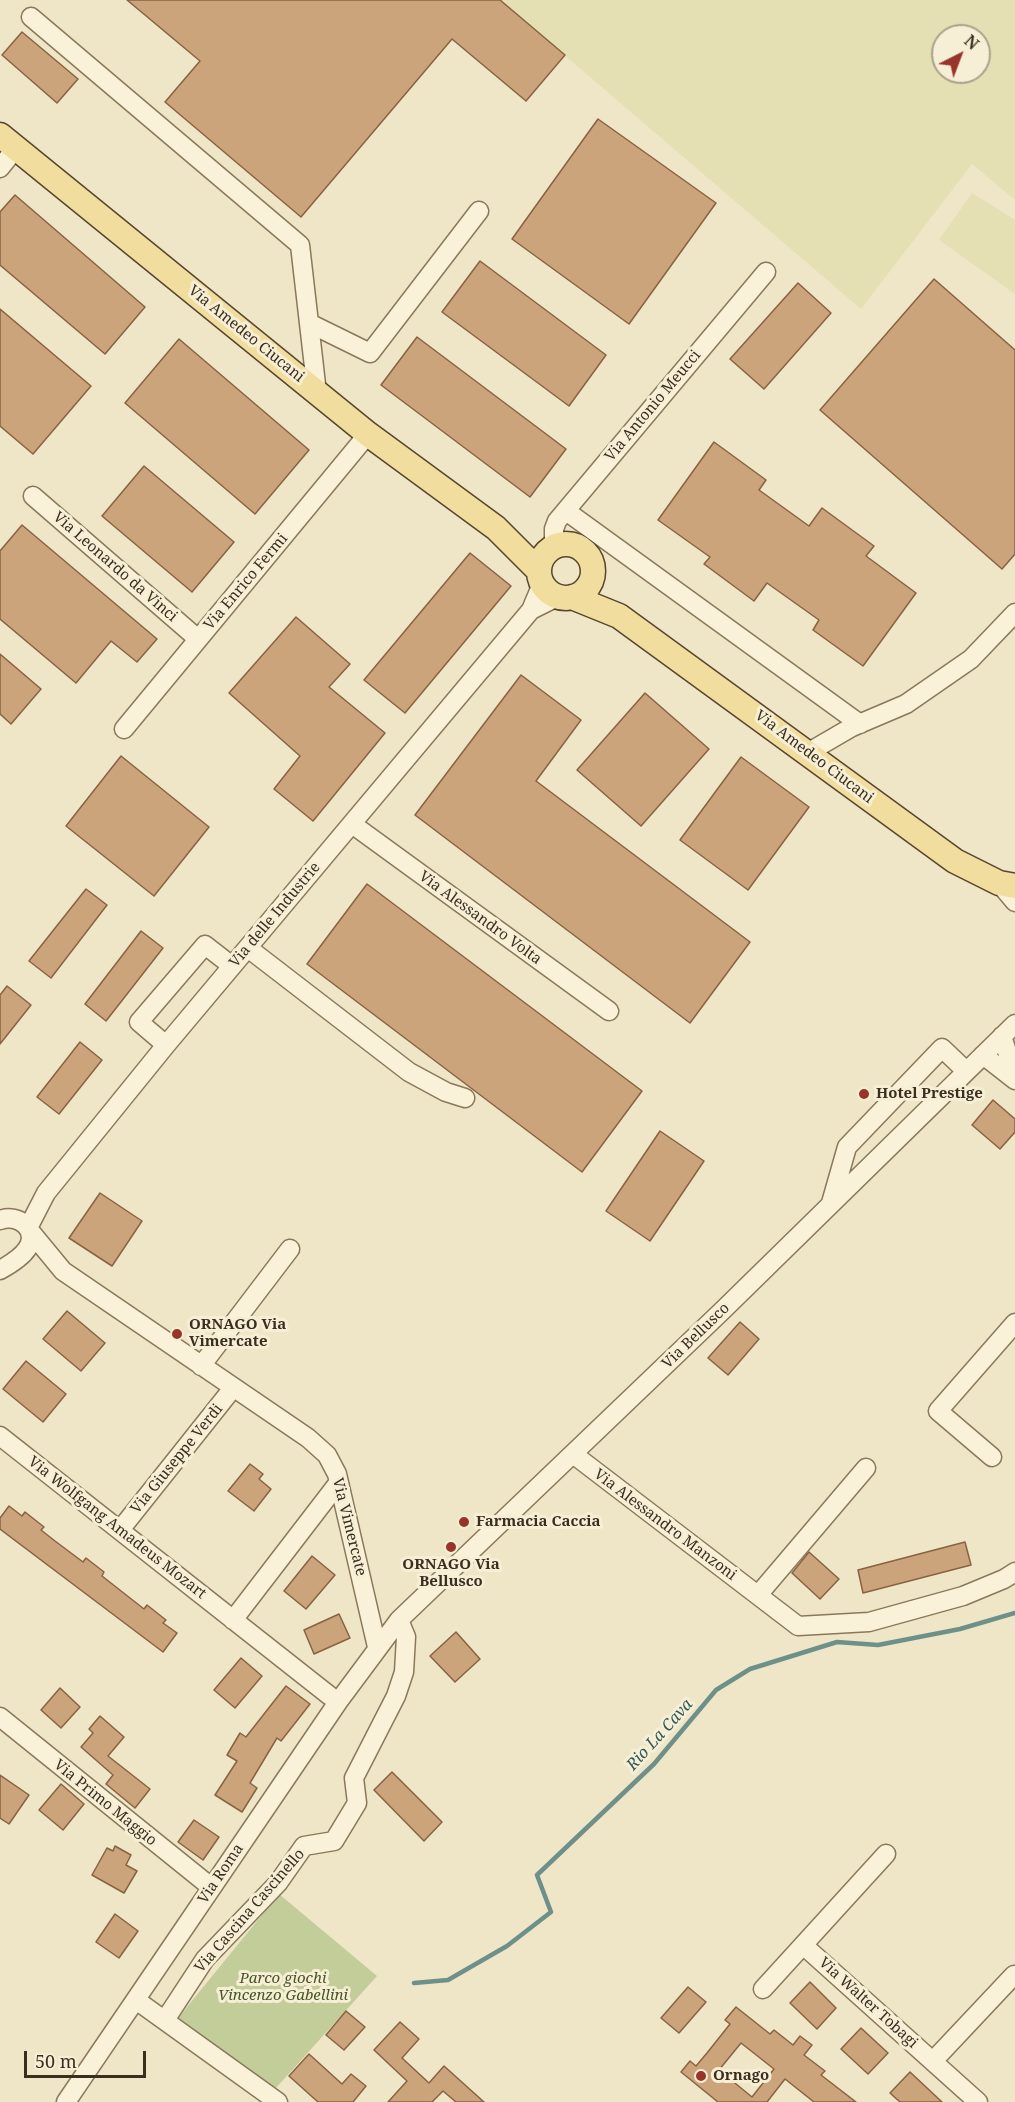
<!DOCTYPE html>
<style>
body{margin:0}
#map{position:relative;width:1015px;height:2102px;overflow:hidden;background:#eee6c6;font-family:"Noto Serif",serif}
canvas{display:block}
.north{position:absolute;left:931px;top:24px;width:60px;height:60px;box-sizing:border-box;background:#f6efd5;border:2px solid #aba28c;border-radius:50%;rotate:42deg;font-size:16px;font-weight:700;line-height:24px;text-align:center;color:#3a2e1f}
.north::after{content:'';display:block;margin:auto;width:21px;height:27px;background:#99342b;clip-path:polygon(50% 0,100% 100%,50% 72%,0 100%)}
.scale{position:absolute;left:24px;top:2051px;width:122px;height:27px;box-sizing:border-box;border:3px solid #3a2e1f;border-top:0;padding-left:8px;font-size:18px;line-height:21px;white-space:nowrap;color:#3a2e1f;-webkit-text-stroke:4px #f6efd5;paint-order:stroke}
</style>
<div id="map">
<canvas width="1015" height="2102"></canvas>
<div class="north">N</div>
<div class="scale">50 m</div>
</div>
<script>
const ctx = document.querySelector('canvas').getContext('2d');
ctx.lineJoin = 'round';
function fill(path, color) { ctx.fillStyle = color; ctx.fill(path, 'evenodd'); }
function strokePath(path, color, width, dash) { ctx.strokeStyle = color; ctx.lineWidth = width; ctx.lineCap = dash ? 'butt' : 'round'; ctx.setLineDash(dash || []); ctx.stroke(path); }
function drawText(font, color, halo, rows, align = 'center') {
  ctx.font = font + ' "Noto Serif",serif'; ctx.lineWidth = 6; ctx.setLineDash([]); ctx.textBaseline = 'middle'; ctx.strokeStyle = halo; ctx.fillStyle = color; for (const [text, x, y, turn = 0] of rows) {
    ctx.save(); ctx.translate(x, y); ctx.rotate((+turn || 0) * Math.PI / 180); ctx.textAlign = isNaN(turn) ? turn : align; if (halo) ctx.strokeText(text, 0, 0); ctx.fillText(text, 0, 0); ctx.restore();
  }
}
fill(new Path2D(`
 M500,0H1015V200L972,164L861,309ZM943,36H979V72H943Z
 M972,193L1015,220V294L939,240Z`), '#e4e0b3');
fill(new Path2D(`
 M279,1894L377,1976L275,2089L178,2018Z`), '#c2cd99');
strokePath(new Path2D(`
 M414,1983L448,1980L507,1946L551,1912L537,1875L654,1764L716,1690L750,1669L837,1642L878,1645L960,1629L1015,1613`), '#6e908b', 4.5);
const building = new Path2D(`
 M127,0H500L565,55L526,101L452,39L301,217L165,102L200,61Z
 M22,32L78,79L57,103L2,55Z
 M598,119L716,203L629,324L512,239Z
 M15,195L145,307L105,354L0,265V212Z
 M480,261L606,355L569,406L442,312Z
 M934,279L1015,350V554L1002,569L820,410Z
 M798,283L831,313L764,389L730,359Z
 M0,309L91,386L33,454L0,426Z
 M417,337L566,449L530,497L381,385Z
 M179,339L309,450L255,514L125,403Z
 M714,442L766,480L759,490L809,526L822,508L874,546L866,556L916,593L863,666L813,630L819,620L767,583L754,601L704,564L710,557L658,520Z
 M144,466L234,542L192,592L102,516Z
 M22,525L157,639L137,662L111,641L76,683L0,619V551Z
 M470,553L511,586L405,713L364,680Z
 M296,617L350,664L329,687L385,733L313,821L274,789L300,756L229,693Z
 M0,654L41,689L11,724L0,714Z
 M521,675L581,720L536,781L750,942L690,1023L415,815Z
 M645,693L709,749L641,826L577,770Z
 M121,756L209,827L154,896L66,826Z
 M741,757L809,807L748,890L680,840Z
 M367,884L642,1091L582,1172L307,964Z
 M86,889L107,905L51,978L29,961Z
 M141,931L163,948L106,1021L85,1004Z
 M7,986L31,1005L0,1044V995Z
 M80,1042L102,1060L59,1114L37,1097Z
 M993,1100L1015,1119V1132L1000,1149L972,1125Z
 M660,1131L704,1161L650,1241L606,1211Z
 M100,1193L142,1221L112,1266L69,1238Z
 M67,1311L105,1343L81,1371L43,1339Z
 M740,1322L759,1339L728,1375L708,1358Z
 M26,1361L66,1394L43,1422L3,1389Z
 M250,1464L263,1474L259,1479L271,1489L254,1511L228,1491Z
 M9,1506L22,1516L25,1512L44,1527L41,1530L55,1541L83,1562L86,1558L104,1572L102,1576L144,1609L147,1605L166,1620L163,1623L177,1633L163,1652L0,1529V1518Z
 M965,1542L971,1565L863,1593L858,1570Z
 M809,1552L839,1579L820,1599L792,1573Z
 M312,1556L335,1575L306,1609L284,1591Z
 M339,1614L350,1638L314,1654L304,1630Z
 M456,1632L480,1659L455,1682L430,1656Z
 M241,1658L262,1676L235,1708L214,1690Z
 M286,1686L310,1704L281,1741L277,1738L250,1783L257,1788L242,1812L215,1795L237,1761L227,1755L240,1733L246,1737Z
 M60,1688L80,1707L61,1728L41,1710Z
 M100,1716L124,1737L108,1756L150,1789L135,1808L106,1784L113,1775L81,1747L93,1733L89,1729Z
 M392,1772L442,1822L424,1841L374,1790Z
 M0,1775L29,1795L9,1824L0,1818Z
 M61,1784L84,1804L63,1830L39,1810Z
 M194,1820L219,1837L203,1860L178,1842Z
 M115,1846L131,1855L126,1865L137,1871L124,1893L92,1875L107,1848L113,1851Z
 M115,1914L138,1931L119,1958L96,1942Z
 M810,1982L836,2008L817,2029L790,2003Z
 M688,1987L706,2002L679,2033L661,2018Z
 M736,2007L770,2034L774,2030L793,2045L800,2036L812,2045L804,2055L825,2071L821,2075L856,2102H814L785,2079L767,2102H718L681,2072L690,2061L696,2066L707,2053L730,2024L725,2020ZM741,2043L774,2069L752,2097L719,2070Z
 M346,2011L365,2027L344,2050L326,2035Z
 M400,2022L419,2039L402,2058L429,2083L444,2066L484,2102H456L443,2091L432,2102H388L407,2081L374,2050Z
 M861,2028L888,2053L868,2074L841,2049Z
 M309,2054L342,2084L351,2074L366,2086L353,2102H318L289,2076Z
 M910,2072L942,2102H900L890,2093Z`);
fill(building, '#cca47c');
strokePath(building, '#896341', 1.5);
const minor = new Path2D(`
 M31,17L300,245L317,393
 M0,168L16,148
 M309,323L370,353L479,211
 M33,496L198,639
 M566,511L860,724
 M554,546V529L557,521L766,272
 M531,610L557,597
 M124,729L368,434
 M809,752L852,727L906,704L971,659L1015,613
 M352,824L609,1011
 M999,883L1015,902
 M248,948L409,1072L446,1092L465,1098
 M1002,1036L1015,1076
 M166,1045L139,1022L205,945L232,966
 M983,1055L1015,1080
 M831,1203L847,1147L942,1048L966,1071
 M0,1220C18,1213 40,1230 27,1249C21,1258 9,1265 0,1270
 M28,1228L46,1193L166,1045L531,610L542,584
 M30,1231L63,1271L308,1438L327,1455L337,1474L377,1647
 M201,1366L290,1249
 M0,1436L330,1696
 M573,1454L798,1626L869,1622L963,1596L1004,1579L1015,1572
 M992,1457L938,1411L1015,1323
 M120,1530L233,1388
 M758,1595L866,1468
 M233,1620L339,1482
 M0,1717L211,1887
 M803,1945L978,2102
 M763,1989L886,1854
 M136,2000L278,2102
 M165,2020L205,1959L278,1883L304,1846L334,1841L357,1803L354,1778L396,1696L404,1672L406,1637L399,1620
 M933,2061L1014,1975
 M66,2102L338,1702L399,1620L723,1310L1015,1024`);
const major = new Path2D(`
 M0,135L368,434L496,528L538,570
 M539 571a27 27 0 1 1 54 0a27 27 0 1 1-54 0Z
 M572,597L619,616L955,861L999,883L1015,886`);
strokePath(minor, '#8a785b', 21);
strokePath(major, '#57452f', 27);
strokePath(minor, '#f9f2d9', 18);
strokePath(major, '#f1de9e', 24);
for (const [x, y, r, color] of [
 [864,1094,6,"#99342b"],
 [177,1334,6,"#99342b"],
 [464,1522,6,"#99342b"],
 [451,1547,6,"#99342b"],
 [701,2076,6,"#99342b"]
]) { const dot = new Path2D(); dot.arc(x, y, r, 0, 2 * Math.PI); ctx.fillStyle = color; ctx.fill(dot); strokePath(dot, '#f6efd5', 2); }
drawText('15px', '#3a2e1f', '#f6efd5', [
 ["Via Amedeo Ciucani",246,334,39],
 ["Via Antonio Meucci",653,406,-50],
 ["Via Leonardo da Vinci",115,567,41],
 ["Via Enrico Fermi",246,582,-50],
 ["Via Amedeo Ciucani",814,757,37],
 ["Via delle Industrie",275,915,-50],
 ["Via Alessandro Volta",480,918,36],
 ["Via Bellusco",696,1336,-44],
 ["Via Giuseppe Verdi",177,1459,-51],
 ["Via Alessandro Manzoni",665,1525,37],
 ["Via Vimercate",349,1527,76],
 ["Via Wolfgang Amadeus Mozart",117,1528,38],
 ["Via Primo Maggio",105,1803,39],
 ["Via Roma",221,1874,-56],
 ["Via Cascina Cascinello",250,1911,-49],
 ["Via Walter Tobagi",868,2003,42]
]);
drawText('bold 15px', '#3a2e1f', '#f6efd5', [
 ["Hotel Prestige",876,1094],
 ["ORNAGO Via",189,1325],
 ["Vimercate",189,1342],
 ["Farmacia Caccia",476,1522],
 ["ORNAGO Via",451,1565,"center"],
 ["Bellusco",451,1582,"center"],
 ["Ornago",713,2076]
], 'left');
drawText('italic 15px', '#465626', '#f6efd5', [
 ["Parco giochi",283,1979],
 ["Vincenzo Gabellini",283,1996]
]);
drawText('italic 16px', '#2e5959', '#f6efd5', [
 ["Rio La Cava",660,1735,-48]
]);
</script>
